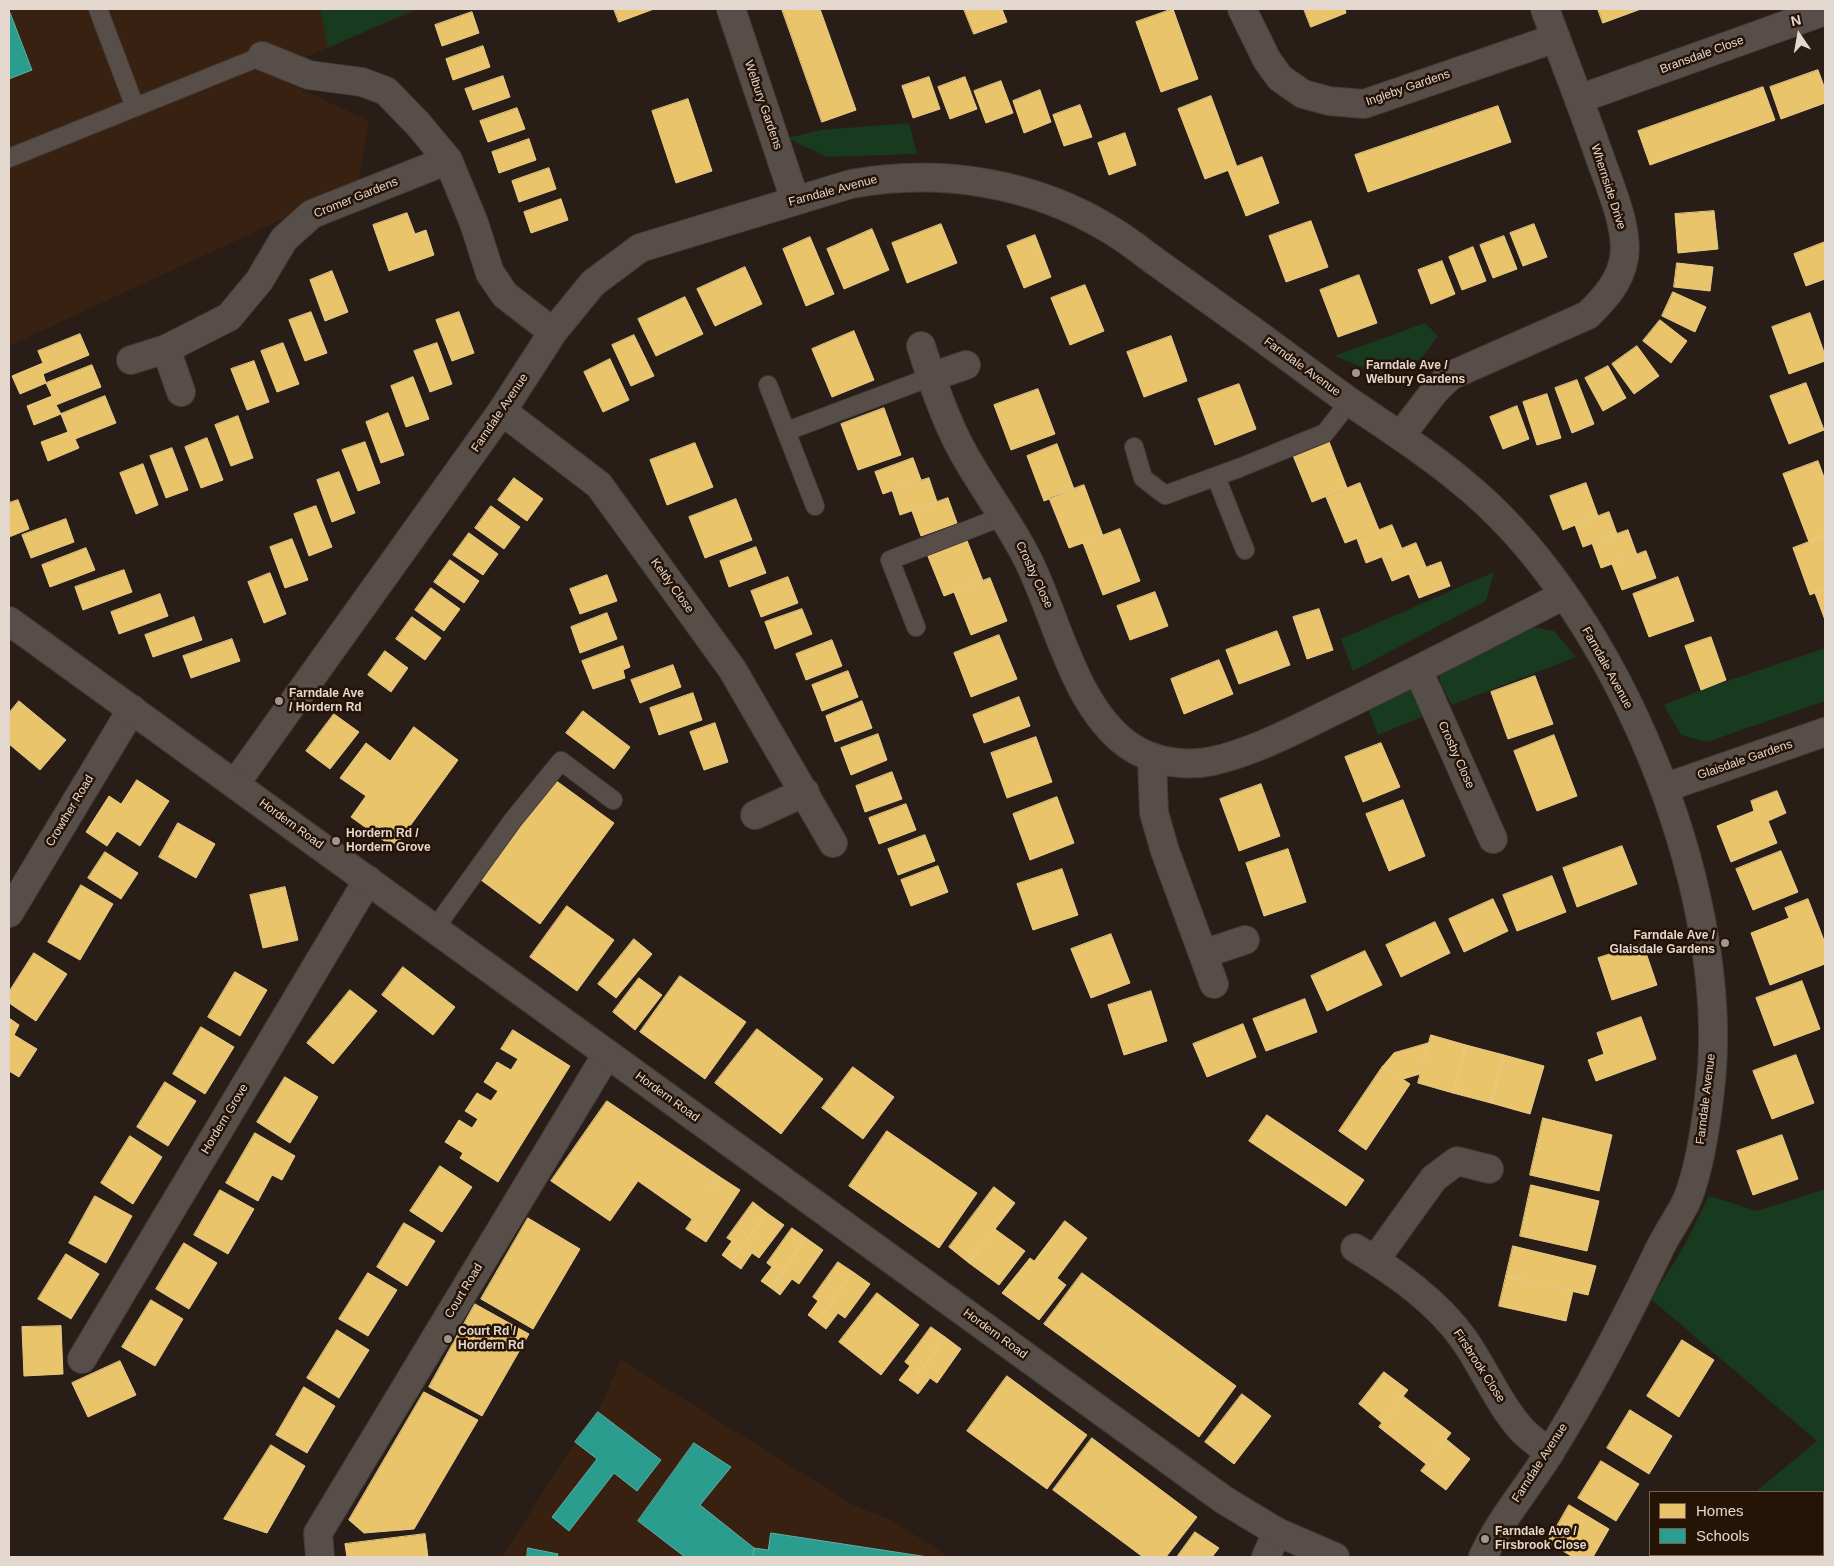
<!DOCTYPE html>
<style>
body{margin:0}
#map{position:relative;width:1834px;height:1566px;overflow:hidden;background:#281e17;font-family:Arial,sans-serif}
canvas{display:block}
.frame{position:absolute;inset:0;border:10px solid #e4d7ce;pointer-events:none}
.legend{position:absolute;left:1649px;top:1491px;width:175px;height:65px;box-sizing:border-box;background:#251306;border:1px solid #716156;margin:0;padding:6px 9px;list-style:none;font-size:15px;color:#e4d7ce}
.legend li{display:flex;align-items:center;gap:10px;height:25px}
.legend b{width:25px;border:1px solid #716156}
.north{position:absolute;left:1774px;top:10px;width:50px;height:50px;-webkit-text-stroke:4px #251306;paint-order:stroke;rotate:348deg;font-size:14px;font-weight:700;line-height:20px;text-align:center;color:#e4d7ce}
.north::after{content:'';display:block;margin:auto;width:18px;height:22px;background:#e4d7ce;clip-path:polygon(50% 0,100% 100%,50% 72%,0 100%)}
</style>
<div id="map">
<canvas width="1834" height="1566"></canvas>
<div class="frame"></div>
<ul class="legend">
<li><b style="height:14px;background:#e9c46a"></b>Homes</li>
<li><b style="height:14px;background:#2a9d8f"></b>Schools</li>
</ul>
<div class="north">N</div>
</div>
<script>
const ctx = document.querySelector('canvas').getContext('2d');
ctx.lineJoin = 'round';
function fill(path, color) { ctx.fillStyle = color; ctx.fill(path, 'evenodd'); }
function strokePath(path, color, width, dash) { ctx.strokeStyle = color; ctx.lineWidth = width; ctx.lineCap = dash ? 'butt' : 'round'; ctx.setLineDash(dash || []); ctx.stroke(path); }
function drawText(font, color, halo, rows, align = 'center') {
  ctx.font = font + ' Arial,sans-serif'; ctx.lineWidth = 5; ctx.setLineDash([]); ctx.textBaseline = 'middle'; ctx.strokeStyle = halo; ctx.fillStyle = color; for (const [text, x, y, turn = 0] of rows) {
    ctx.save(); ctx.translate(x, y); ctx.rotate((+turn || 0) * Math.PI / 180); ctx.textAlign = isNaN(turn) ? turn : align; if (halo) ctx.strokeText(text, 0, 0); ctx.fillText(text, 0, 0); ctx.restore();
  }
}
fill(new Path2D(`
 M9,9H420L267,73L369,121L358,184L9,346Z
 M621,1360L853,1505L893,1521L949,1557H502L575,1442L598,1412Z`), '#382110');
fill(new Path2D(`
 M320,9H415L328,48Z
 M909,123L917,154L827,157L787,138L821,130Z
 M1425,323L1438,336L1421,359L1379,374L1334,356Z
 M1494,572L1486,601L1353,671L1341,639Z
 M1527,626L1554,631L1576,657L1452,705L1441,685L1438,669Z
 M1825,648V701L1707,742L1681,735L1664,705L1701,690Z
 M1407,683L1419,694L1429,714L1378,735L1366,703Z
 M1825,1189V1550L1823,1549V1492H1755L1817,1441L1651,1299L1683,1248L1709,1196L1757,1211Z`), '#183a1e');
const homes = new Path2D(`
 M614,9H654L619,22Z
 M782,9H820L856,110L822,122Z
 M964,9H1002L1007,22L974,34Z
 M1173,9L1198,79L1161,92L1136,22Z
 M1304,9H1345L1346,13L1311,27Z
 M1598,9H1641L1603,23Z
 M472,12L479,33L442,46L435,25Z
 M483,46L490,67L453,80L446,59Z
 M1818,70L1825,89V103L1781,119L1770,87Z
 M503,76L510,97L473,110L465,89Z
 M929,77L940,109L913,118L902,86Z
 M965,77L977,109L950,119L938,87Z
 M1001,81L1013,113L986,123L974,91Z
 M1763,87L1775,120L1650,165L1638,131Z
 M1040,90L1051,122L1024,133L1013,101Z
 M1211,96L1237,167L1205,179L1178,109Z
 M688,99L712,171L676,183L652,111Z
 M1080,105L1092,137L1064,146L1053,115Z
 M1498,106L1511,142L1368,192L1355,155Z
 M517,108L525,129L488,142L480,121Z
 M1125,133L1136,165L1109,175L1098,143Z
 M529,139L536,160L499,173L492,152Z
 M1262,157L1279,203L1246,216L1228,170Z
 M549,168L556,189L519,202L512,181Z
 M561,199L568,220L531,233L524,212Z
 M1714,211L1718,249L1678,253L1675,214Z
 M407,213L415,234L426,230L434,255L389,271L373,225Z
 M1311,221L1328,267L1286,282L1269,236Z
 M941,224L957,263L907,283L892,243Z
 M1534,224L1547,257L1523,266L1510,233Z
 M872,229L889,270L844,289L827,249Z
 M1035,235L1051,277L1024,288L1007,246Z
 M1504,236L1517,269L1493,278L1480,245Z
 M810,237L834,294L806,306L783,249Z
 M1825,242V279L1806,286L1794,254Z
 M1473,247L1486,281L1462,290L1449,257Z
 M1442,261L1455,294L1431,304L1418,270Z
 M1677,263L1713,267L1710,291L1674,287Z
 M745,267L762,304L715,326L697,289Z
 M332,271L348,312L325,321L310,280Z
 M1359,275L1377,323L1338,337L1320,290Z
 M1085,285L1104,331L1070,345L1051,298Z
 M1673,292L1706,307L1695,332L1662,316Z
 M685,297L703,334L656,356L638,319Z
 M311,312L327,353L305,361L289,320Z
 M459,312L474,353L452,361L436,320Z
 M1810,313L1825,355V361L1789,374L1772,327Z
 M1660,320L1687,341L1671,363L1643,341Z
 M854,331L874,380L832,397L812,349Z
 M80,334L89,355L43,374L46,383L20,394L12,376L43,363L38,351Z
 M634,335L654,376L631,386L612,345Z
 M1171,336L1187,381L1144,397L1127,352Z
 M283,343L299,384L277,392L261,351Z
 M437,343L452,384L430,392L414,351Z
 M1637,346L1659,376L1634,394L1612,364Z
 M610,359L629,400L603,412L584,372Z
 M254,361L269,402L247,410L231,369Z
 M92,365L101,387L56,405L61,414L34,425L27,406L52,396L46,383Z
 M1608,366L1626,398L1603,411L1585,378Z
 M413,377L429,419L406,427L391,386Z
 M1577,380L1594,424L1572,433L1555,388Z
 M1806,383L1824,430L1789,444L1770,396Z
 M1239,384L1256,429L1215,445L1198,399Z
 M1038,389L1055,434L1011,450L994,405Z
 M1547,394L1561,438L1537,445L1523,402Z
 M105,396L116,423L75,439L79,448L48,461L41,442L68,432L61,414Z
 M1517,406L1529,439L1503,449L1490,417Z
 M884,408L901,455L858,470L841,424Z
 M388,413L404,455L381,463L366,422Z
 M238,416L253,458L231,466L215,425Z
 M207,438L223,480L201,488L185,447Z
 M1328,439L1347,488L1312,502L1292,453Z
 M365,442L380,483L358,491L342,450Z
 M695,443L713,487L667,505L650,460Z
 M1057,444L1074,489L1044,501L1027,456Z
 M172,448L188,490L166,498L150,456Z
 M913,458L921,480L883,494L875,472Z
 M1818,461L1825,480V536L1809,542L1783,474Z
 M143,464L158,505L136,514L120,473Z
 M339,472L355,513L332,522L317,480Z
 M514,478L543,499L527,521L498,500Z
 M929,478L937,502L900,515L892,490Z
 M1360,483L1379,530L1345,543L1326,497Z
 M1586,483L1598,516L1563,530L1550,496Z
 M1084,485L1103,536L1069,548L1049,498Z
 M948,498L957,523L921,536L912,511Z
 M736,499L752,540L705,558L689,517Z
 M18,500L29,529L9,537V503Z
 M316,506L332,547L309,556L294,514Z
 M491,506L520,527L504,549L475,528Z
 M1609,512L1617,534L1583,547L1575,525Z
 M66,519L74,542L31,558L22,535Z
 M1392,525L1402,549L1366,563L1357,539Z
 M1120,529L1140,581L1103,595L1083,543Z
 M1628,530L1637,555L1601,568L1592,543Z
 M469,533L498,554L483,575L453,555Z
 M964,533L983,581L944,596L925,549Z
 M1825,536V589L1810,595L1793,548Z
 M292,539L308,580L285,588L270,547Z
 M1416,543L1426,567L1392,581L1382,557Z
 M756,547L766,573L729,587L720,561Z
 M86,548L95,570L50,587L42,565Z
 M1646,551L1656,578L1622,590L1612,564Z
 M450,560L479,581L464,603L434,582Z
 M1441,562L1450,586L1419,598L1409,574Z
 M124,570L132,592L83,610L75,587Z
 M270,573L286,614L264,623L248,582Z
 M607,575L617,601L580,614L570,589Z
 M788,577L798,603L761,617L751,591Z
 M1678,577L1694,621L1649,637L1633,594Z
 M990,578L1007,621L971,635L954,592Z
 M431,588L460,609L444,631L415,610Z
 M1825,589V620L1815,593Z
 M1155,592L1168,626L1130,640L1117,606Z
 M160,594L168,616L119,634L111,612Z
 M802,609L812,634L775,649L765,622Z
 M1319,609L1333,650L1307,659L1293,617Z
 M607,613L617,639L580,653L571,627Z
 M194,617L202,640L153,657L145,635Z
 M412,617L441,638L425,660L396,639Z
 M1277,631L1290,665L1239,684L1226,650Z
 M999,635L1017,679L971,697L954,653Z
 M1711,637L1726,680L1701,690L1685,646Z
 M232,639L240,661L191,678L183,656Z
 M832,640L842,666L806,680L796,654Z
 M623,646L630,667L623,670L625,678L593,689L582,661Z
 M385,651L408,668L391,692L368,675Z
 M1219,660L1233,694L1184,714L1171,679Z
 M673,665L681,687L640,703L631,680Z
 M848,671L858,697L822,711L812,685Z
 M1535,676L1553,724L1508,739L1491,692Z
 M693,693L702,720L659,735L650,708Z
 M1019,697L1030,726L984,743L973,715Z
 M19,701L66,740L40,770L9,744V713Z
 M862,701L872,728L835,742L826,716Z
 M583,711L630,747L614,769L566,733Z
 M334,714L359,732L330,769L306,751Z
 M715,723L728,762L704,770L690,732Z
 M414,727L458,760L394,848L351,817L366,796L340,778L366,743L390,761Z
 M878,734L887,760L851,775L841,748Z
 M1554,735L1577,796L1537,811L1514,751Z
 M1036,737L1052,782L1007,798L991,753Z
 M1381,743L1400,787L1363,802L1345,757Z
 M892,772L902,799L865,812L856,786Z
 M551,777L614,823L540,924L477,877Z
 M137,780L169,801L140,846L117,831L107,846L86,832L109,796L121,804Z
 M1261,784L1280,836L1239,851L1220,799Z
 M1777,791L1786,813L1768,821L1777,843L1731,862L1717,826L1754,811L1751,801Z
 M1057,797L1074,843L1030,860L1013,814Z
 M1403,800L1425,856L1389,871L1366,814Z
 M906,804L916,830L879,844L869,818Z
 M178,823L215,844L196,878L159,857Z
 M925,835L935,861L898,875L888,849Z
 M1622,846L1637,884L1577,907L1563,868Z
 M1288,849L1306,902L1264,916L1246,863Z
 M1781,851L1798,892L1753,910L1736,869Z
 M105,852L138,873L121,899L88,878Z
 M938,866L948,892L911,906L901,880Z
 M1062,869L1078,915L1033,930L1017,884Z
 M1552,876L1566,912L1517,931L1503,895Z
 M81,885L113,904L80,960L48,942Z
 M285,887L298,940L263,948L250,895Z
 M1493,899L1508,931L1464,952L1449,919Z
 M1808,899L1825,943V964L1770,985L1751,933L1789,918L1785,908Z
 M567,906L614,940L577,991L530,957Z
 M1435,922L1450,953L1401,977L1386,945Z
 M1111,934L1130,983L1091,998L1071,949Z
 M634,939L652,954L616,998L598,984Z
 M1643,944L1657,985L1612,1000L1598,958Z
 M1365,951L1382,985L1327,1011L1311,976Z
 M34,953L67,974L36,1021L9,1003V992Z
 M403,967L455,1007L433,1035L382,995Z
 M235,972L267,990L240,1036L208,1017Z
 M680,976L746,1022L705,1079L640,1032Z
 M639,978L662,995L635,1030L613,1012Z
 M1802,981L1820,1029L1774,1046L1756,998Z
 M350,990L377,1011L333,1064L307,1043Z
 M1151,991L1167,1041L1124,1055L1108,1005Z
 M1305,999L1317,1032L1266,1051L1253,1019Z
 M1641,1017L1656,1059L1596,1081L1588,1060L1604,1054L1597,1033Z
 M9,1018L19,1025L14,1035L37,1049L19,1077L9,1071Z
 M1243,1024L1256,1057L1207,1077L1193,1044Z
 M201,1027L234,1047L205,1094L173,1074Z
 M757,1029L823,1079L781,1134L715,1083Z
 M513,1030L570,1066L498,1182L460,1158L463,1153L445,1142L459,1120L472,1128L478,1119L465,1111L477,1093L491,1101L498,1091L484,1082L497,1062L511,1070L518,1059L501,1049Z
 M1431,1035L1466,1045L1453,1093L1418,1083Z
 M1429,1043L1420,1074L1403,1079L1383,1066L1394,1053Z
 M1466,1045L1504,1055L1491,1103L1453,1093Z
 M1504,1055L1544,1066L1530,1114L1491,1103Z
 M1796,1055L1814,1103L1772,1119L1753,1071Z
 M1383,1066L1410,1084L1366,1150L1339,1131Z
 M853,1067L894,1097L863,1139L822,1108Z
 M285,1077L318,1097L290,1143L257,1122Z
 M165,1082L196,1101L168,1146L137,1127Z
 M607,1101L720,1177L692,1219L638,1181L610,1221L551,1181Z
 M1267,1115L1364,1180L1346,1206L1249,1141Z
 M1543,1118L1612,1135L1599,1191L1530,1175Z
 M887,1131L977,1193L939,1248L849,1186Z
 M255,1133L295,1156L282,1180L272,1175L258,1201L226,1183Z
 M1782,1135L1798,1179L1753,1195L1737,1151Z
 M130,1136L162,1157L133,1204L101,1183Z
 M440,1166L472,1187L442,1232L410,1211Z
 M720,1177L740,1190L706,1242L686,1229Z
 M1531,1185L1599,1201L1587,1251L1520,1236Z
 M994,1187L1015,1203L969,1263L949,1247Z
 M220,1190L254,1209L228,1254L194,1235Z
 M95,1196L132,1216L106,1263L69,1243Z
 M753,1202L767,1213L731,1262L722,1255L732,1241L727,1238Z
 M767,1213L784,1225L759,1258L752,1253L741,1269L731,1262Z
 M528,1218L580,1249L533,1329L481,1299Z
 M1065,1221L1087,1238L1057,1278L1066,1285L1039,1320L1002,1293L1030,1258L1034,1261Z
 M404,1223L435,1241L407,1286L377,1267Z
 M792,1228L806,1238L771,1288L761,1281L772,1267L767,1263Z
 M995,1229L1025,1251L999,1285L969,1263Z
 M806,1238L823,1250L799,1284L792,1279L780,1295L771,1288Z
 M184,1243L217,1263L189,1309L156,1289Z
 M1513,1246L1596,1266L1588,1295L1506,1276Z
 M66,1254L99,1274L71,1319L38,1299Z
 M838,1262L853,1272L817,1322L808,1315L818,1301L813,1297Z
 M853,1272L870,1284L845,1318L838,1313L826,1329L817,1322Z
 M368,1273L397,1290L368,1336L339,1319Z
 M1082,1273L1236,1386L1199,1437L1044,1324Z
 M1506,1276L1573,1291L1566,1321L1499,1306Z
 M877,1293L919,1325L881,1375L839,1342Z
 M151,1300L183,1319L155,1366L122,1347Z
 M475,1304L529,1334L482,1416L429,1387Z
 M61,1326L63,1374L24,1376L22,1327Z
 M931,1327L945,1337L909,1387L899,1380L910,1366L905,1362Z
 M337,1330L369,1350L339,1398L307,1378Z
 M945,1337L961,1349L937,1383L930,1378L918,1394L909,1387Z
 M1682,1340L1714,1360L1679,1417L1647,1396Z
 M120,1361L136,1395L88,1417L72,1383Z
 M1384,1372L1408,1390L1382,1423L1359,1404Z
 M1007,1376L1087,1435L1047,1489L967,1431Z
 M304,1387L335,1406L307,1453L276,1435Z
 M424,1392L478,1420L414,1529L364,1533L349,1520Z
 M1242,1394L1271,1416L1234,1464L1205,1442Z
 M1403,1396L1451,1433L1426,1464L1379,1427Z
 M1630,1410L1672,1436L1649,1474L1607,1448Z
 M1092,1438L1197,1517L1166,1557H1143L1053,1490Z
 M1446,1439L1470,1459L1446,1490L1421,1471Z
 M271,1445L305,1466L267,1533L224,1519Z
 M1601,1461L1639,1484L1616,1521L1578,1498Z
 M1569,1505L1609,1529L1593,1557H1573L1548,1542Z
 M1195,1532L1219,1548L1212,1557H1177Z
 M425,1534L428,1557H347L345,1544Z`);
fill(homes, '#e9c46a');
strokePath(homes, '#e8ca88', 1);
const schools = new Path2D(`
 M9,10L32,70L9,79Z
 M598,1412L661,1460L637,1491L614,1473L569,1531L552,1517L597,1459L575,1442Z
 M694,1443L731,1467L700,1505L754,1548L753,1557H685L638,1521Z
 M771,1533L928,1557H753L754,1548L768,1550Z
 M528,1548L558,1554L557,1557H527Z`);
fill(schools, '#2a9d8f');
strokePath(schools, '#62aea2', 1);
const service = new Path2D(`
 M98,9L135,107
 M9,158L262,56
 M768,385L815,506
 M787,431L931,377
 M1134,447L1143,478L1165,495L1239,468L1325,433L1350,401
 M1216,477L1245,550
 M916,627L890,560L1004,516
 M435,928L513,820L561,761L613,800`);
const minor = new Path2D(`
 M731,9L795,200
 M1242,9L1267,60L1280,78L1303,94L1329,101L1364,104L1556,38
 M262,56L309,75L362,82L386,91L418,124L448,160L474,223L490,273L505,295L553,332
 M1579,99L1825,11
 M921,346C933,383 945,420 964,454C984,490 1009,522 1027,558C1057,617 1073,705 1128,745C1152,762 1185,767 1213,761C1257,751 1298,728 1338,709C1414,672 1489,634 1564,595
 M166,349L181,392
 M131,360L166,349L229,317L259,281L284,239L312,214L448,160
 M931,377L966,365
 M502,411L599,485L732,669L833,843
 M1401,435L1434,392L1450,376L1588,315C1605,298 1620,282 1624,258C1629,228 1609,184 1599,155C1582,106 1563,58 1545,9
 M1418,670L1493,839
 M1152,759L1154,813L1165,851L1214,984
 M235,784L502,411L553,332L593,283L640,248L851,184C939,168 1032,182 1109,229C1125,238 1141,251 1156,262C1187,284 1218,306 1250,329C1283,353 1316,378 1350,402C1393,431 1435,458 1474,492C1617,616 1725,880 1712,1069C1709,1106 1701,1166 1687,1200C1679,1217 1667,1233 1659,1250C1626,1319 1590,1388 1550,1452C1528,1488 1500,1519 1483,1557
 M1664,788L1825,732
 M755,815L805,792
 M9,913L132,709
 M1203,954L1245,940
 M1355,1248C1396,1273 1437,1301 1465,1341C1485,1370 1499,1405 1523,1431C1531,1439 1541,1446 1550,1453
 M1375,1260L1434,1178L1457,1161L1489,1169
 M82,1359L368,880
 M320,1557L318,1533L607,1054
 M1266,1557L1277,1532`);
const tertiary = new Path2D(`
 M9,621L1224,1500L1277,1532L1335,1557`);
strokePath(service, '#433a34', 20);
strokePath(minor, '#433a34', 30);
strokePath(tertiary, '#433a34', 30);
strokePath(service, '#574e49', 18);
strokePath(minor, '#574e49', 28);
strokePath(tertiary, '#574e49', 28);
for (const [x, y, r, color] of [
 [1356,373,5,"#a2968e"],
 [279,701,5,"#a2968e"],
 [336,841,5,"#a2968e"],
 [1725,943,5,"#a2968e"],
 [448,1339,5,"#a2968e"],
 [1485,1539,5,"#a2968e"]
]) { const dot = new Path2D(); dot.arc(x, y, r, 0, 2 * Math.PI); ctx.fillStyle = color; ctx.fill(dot); strokePath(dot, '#251306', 2); }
drawText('12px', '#e4d7ce', '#251306', [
 ["Bransdale Close",1702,55,-20],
 ["Ingleby Gardens",1408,88,-19],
 ["Welbury Gardens",763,105,71],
 ["Whernside Drive",1608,187,72],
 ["Farndale Avenue",833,191,-15],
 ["Cromer Gardens",356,198,-22],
 ["Farndale Avenue",1302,367,36],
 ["Farndale Avenue",500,413,-56],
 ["Crosby Close",1034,575,65],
 ["Keldy Close",672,586,54],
 ["Farndale Avenue",1607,668,61],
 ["Crosby Close",1456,755,66],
 ["Glaisdale Gardens",1745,760,-19],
 ["Crowther Road",70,811,-59],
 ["Hordern Road",291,824,36],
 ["Hordern Road",667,1097,36],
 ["Farndale Avenue",1706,1099,-83],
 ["Hordern Grove",225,1119,-59],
 ["Court Road",464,1291,-59],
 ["Hordern Road",995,1334,36],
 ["Firsbrook Close",1479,1366,57],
 ["Farndale Avenue",1540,1463,-57]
]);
drawText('bold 12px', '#e4d7ce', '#251306', [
 ["Farndale Ave /",1366,366],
 ["Welbury Gardens",1366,380],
 ["Farndale Ave",289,694],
 ["/ Hordern Rd",289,708],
 ["Hordern Rd /",346,834],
 ["Hordern Grove",346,848],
 ["Farndale Ave /",1715,936,"right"],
 ["Glaisdale Gardens",1715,950,"right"],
 ["Court Rd /",458,1332],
 ["Hordern Rd",458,1346],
 ["Farndale Ave /",1495,1532],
 ["Firsbrook Close",1495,1546]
], 'left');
</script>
